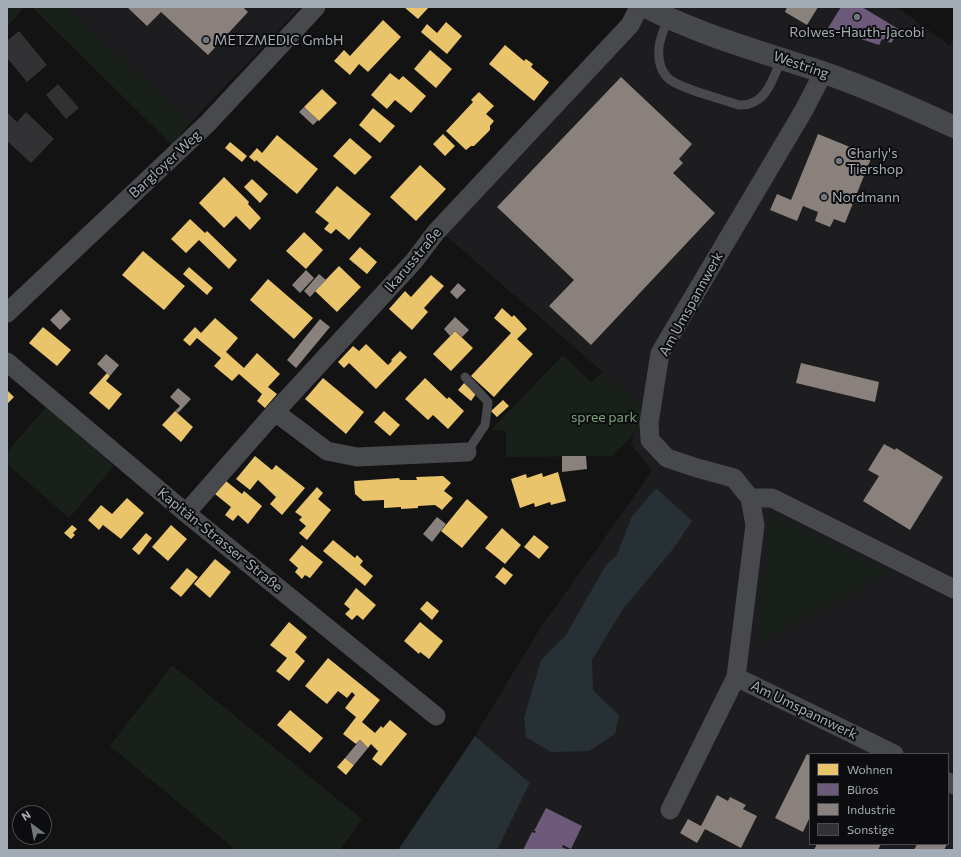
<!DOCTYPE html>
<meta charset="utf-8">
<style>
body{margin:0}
#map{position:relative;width:961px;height:857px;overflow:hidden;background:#131313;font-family:Commissioner,sans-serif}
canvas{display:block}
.frame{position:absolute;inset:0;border:8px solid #a3abb5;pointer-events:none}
.legend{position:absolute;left:809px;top:753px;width:140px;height:92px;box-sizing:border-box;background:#0d0d0f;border:1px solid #494c51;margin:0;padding:5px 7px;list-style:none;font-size:12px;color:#a3abb5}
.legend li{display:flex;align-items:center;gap:8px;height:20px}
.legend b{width:20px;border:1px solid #494c51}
.north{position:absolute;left:12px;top:805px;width:40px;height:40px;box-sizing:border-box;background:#0d0d0f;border:1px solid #494c51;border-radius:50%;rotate:328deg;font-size:11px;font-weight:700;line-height:16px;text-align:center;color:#a3abb5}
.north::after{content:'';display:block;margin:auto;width:14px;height:18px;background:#71767c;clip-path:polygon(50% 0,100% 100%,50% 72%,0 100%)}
</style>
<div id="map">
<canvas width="961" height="857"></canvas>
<div class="frame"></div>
<ul class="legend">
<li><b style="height:11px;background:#e9c46a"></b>Wohnen</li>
<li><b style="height:11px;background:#6d597a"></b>Büros</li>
<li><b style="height:11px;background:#8a817c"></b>Industrie</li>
<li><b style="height:11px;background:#323234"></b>Sonstige</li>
</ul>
<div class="north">N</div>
</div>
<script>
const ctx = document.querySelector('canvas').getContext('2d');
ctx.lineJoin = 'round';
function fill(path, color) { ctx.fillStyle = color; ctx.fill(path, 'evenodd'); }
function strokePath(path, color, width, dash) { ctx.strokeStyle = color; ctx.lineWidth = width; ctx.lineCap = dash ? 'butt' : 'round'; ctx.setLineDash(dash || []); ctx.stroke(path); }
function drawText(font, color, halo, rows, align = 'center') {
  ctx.font = font + ' Commissioner,sans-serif'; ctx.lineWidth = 4; ctx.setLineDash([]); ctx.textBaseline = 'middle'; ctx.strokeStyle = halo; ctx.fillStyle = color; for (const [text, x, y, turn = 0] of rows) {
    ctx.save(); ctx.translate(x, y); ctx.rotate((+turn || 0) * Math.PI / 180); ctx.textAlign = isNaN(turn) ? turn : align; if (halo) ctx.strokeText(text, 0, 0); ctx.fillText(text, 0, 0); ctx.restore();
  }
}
fill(new Path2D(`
 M66,7H301L191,122Z
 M661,7H897L950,46L954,37V850H497L530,783L475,736L539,630L652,471L631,444L643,407L444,234L644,17ZM810,754H948V844H810Z`), '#1d1d1f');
fill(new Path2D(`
 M7,7H24L7,27Z
 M32,7H66L191,122L172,145Z
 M563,355L591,382L603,372L643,407L634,435L612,456L506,457V431L491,430Z
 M46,407L114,466L69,518L7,464V452Z
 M770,514L889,572L760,642Z
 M172,665L362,819L340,850H236L110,746Z`), '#19201a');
fill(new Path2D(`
 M656,488L692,521L673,549L623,609L592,660L593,690L619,715L615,734L589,751L551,752L526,737L524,718L541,660L566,635L606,565L617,555L631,518Z
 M475,736L530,783L497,850H398Z`), '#263035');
fill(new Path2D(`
 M404,7H429L418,19Z
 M383,20L401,37L368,72L359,64L350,75L334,61L344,50L350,56Z
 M446,22L462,36L447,54L421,32L427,24L437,33Z
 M505,45L524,61L526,59L533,64L531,67L549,82L534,101L489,64Z
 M430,50L452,69L436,88L414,69Z
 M390,73L399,80L403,76L426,96L411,113L395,100L387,109L371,95Z
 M322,89L337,103L319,121L304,107Z
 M479,92L494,106L486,114L494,121L490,126V130L474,146H471L466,150L446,131L473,102L471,100Z
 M373,108L395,126L380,143L359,125Z
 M443,134L455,146L445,156L433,144Z
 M277,135L318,169L297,194L256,160L255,162L249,157L257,148L262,153Z
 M350,138L372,157L355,175L333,156Z
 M230,142L247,156L242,162L225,148Z
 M420,165L446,189L416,221L390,197Z
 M224,177L249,202L248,204L261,218L250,230L236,216L224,228L199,203Z
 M252,179L268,194L260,203L244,187Z
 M337,186L371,214L349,240L336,229L331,234L324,229L329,223L315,212Z
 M190,219L205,233L207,231L237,260L229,269L199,240L186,253L171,239Z
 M304,232L323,250L306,269L286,251Z
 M360,247L377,262L367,274L349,259Z
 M143,251L185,286L164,310L122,275Z
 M339,266L361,287L337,312L315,291Z
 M189,267L213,288L207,295L183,274Z
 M431,275L444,286L424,308L428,312L412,330L389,309L405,291L411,297Z
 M268,279L313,318L294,339L250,300Z
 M502,308L512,317L514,315L527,329L517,339L533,354L494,397L471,376L511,333L494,318Z
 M215,318L238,338L226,352L244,368L257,353L280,374L268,387L277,394L265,408L257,401L262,394L239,374L232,381L214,366L221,358L197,338L190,346L183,340L195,327L201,333Z
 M43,327L71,350L57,366L29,343Z
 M455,331L473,348L451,371L433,354Z
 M366,344L388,365L392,361L391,360L400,351L407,357L376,389L349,363L344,368L338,362L353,346L359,351Z
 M107,373L110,376L106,381L122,394L109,410L89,393Z
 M323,378L364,412L346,434L305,399Z
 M425,378L447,399L449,397L464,411L448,429L433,415L428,420L405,399Z
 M464,383L476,394L471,401L458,390Z
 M7,390L14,397L7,404Z
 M503,400L509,406L497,417L491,411Z
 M175,411L193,427L181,442L162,425Z
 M384,411L400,425L390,436L374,422Z
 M255,456L272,470L276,465L305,488L282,515L270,504L276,497L258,480L250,490L236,479Z
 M558,472L566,501L551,505L550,502L535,507L534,503L520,508L511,479L526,474L527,478L542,473L543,477Z
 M443,476L451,483L444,491L453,498L442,510L435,505L418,506V508L401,509V507L384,508V500L363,501L355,494L354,481L399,478L400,480H417L416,477Z
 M226,481L242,494L244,491L262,506L248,524L238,515L233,521L225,515L231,507L215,494Z
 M317,487L323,493L318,499L331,510L307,540L299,533L306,526L299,520L302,517L295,512Z
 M127,498L144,513L121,539L103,525L99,530L88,520L101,505L112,514Z
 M467,499L488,517L462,548L441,531Z
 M72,525L77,529L73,533L75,535L71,539L64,533Z
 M171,525L187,539L168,561L152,547Z
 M502,528L521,545L505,564L485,548Z
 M146,533L152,538L139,555L132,549Z
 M534,535L549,547L539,559L524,547Z
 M333,540L355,558L357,555L363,561L360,565L373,576L365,586L323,551Z
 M302,545L323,562L310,578L305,575L302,579L295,572L298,568L289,560Z
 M215,559L231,572L210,598L194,584Z
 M503,567L513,575L505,585L495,577Z
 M187,568L198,577L181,597L170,588Z
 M356,588L376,605L363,620L357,615L352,620L345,614L350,609L344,604Z
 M427,601L439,611L432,620L420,609Z
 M289,622L307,637L295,652L305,661L289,681L276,671L287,658L270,645Z
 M420,622L443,641L429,659L420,652L419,654L404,641Z
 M328,658L380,700L362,722L375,733L381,726L383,728L390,720L407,734L381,766L372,759L378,751L371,744L368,748L360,740L356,744L343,734L356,717L345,708L355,695L352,692L347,698L338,691L327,704L305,686Z
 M290,710L323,738L310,753L277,725Z
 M345,758L354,765L346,775L337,767Z`), '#e9c46a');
fill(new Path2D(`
 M841,7H862L900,30L891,43L882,39L879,45L828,28Z
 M546,808L582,826L571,849L563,845L562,847L568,850H523L532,832L535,833L536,831H534Z`), '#6d597a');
fill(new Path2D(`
 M127,7H243L248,12L208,55L161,12L147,26Z
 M787,7H818L807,25L785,12Z
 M621,77L692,144L679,159L683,163L673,173L715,213L591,345L549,306L574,280L497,207Z
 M304,107L318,120L313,125L299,112Z
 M818,134L872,156L845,223L834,219L830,227L815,221L818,212L803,206L797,221L770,210L777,194L791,200Z
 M306,270L314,278L300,293L292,285Z
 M319,274L326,280L310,297L304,291Z
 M458,283L466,290L457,299L450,292Z
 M61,309L71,319L60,330L50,320Z
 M455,317L469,330L462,337L455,331L450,336L444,329Z
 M320,319L330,327L296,368L287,360Z
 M106,354L119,365L110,376L97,364Z
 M801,363L879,382L875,402L796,383Z
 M178,388L191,399L178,413L175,411L180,406L170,397Z
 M884,444L895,450L896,448L943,477L910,530L863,501L879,476L868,470Z
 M562,456H586L587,469L562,472Z
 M437,517L446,524L432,542L423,534Z
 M360,740L368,748L354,765L345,758Z
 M807,754L810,756V817L803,832L775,818Z
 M717,795L728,801L730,797L746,805L743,809L757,816L741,848L705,829L697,843L680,833L688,819L701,826Z
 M817,844H881L878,850H814Z
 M917,844H947L944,850H914Z`), '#8a817c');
fill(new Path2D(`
 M19,31L47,65L27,82L7,58V41Z
 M58,84L79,108L66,119L46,95Z
 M7,112L17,122L26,112L54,139L31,163L7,141Z`), '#323234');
strokePath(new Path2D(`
 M668,18C665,27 660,38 659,47C658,58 660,71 669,79C681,89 722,99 739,105C766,106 773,79 781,59
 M465,377L488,402L485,425L467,452`), '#47494c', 9);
strokePath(new Path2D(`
 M823,73L804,110L660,353L649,423L650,440L667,458L697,468L734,478L750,498L755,525L736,677L894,754
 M7,313L208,123L316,7
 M7,362L186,513L436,716
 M275,412L327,451L357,457L467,452
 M750,498H772L954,589
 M186,513L275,412L414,261L436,232L630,25L639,7
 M948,782L954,785
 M670,810L736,677`), '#47494c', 19);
strokePath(new Path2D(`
 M646,7C702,36 763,52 822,72C868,88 911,107 954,127`), '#46484a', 22);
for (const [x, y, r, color] of [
 [857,17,4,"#71767c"],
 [206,40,4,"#71767c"],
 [839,161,4,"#71767c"],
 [824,197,4,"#71767c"]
]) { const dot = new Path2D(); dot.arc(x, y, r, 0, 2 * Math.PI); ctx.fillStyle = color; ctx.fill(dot); strokePath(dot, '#0d0d0f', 1.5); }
drawText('14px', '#a3abb5', '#0d0d0f', [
 ["Rolwes-Hauth-Jacobi",857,32,"center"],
 ["METZMEDIC GmbH",214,40],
 ["Charly's",847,153],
 ["Tiershop",847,169],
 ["Nordmann",832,197]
], 'left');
drawText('14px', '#a3abb5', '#0d0d0f', [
 ["Westring",801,65,19],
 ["Bargloyer Weg",165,164,-43],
 ["Ikarusstraße",413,260,-50],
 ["Am Umspannwerk",691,304,-61],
 ["Kapitän-Strasser-Straße",220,540,39],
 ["Am Umspannwerk",804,710,26]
]);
drawText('14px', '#7ba17a', '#0d0d0f', [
 ["spree park",604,417]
]);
</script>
